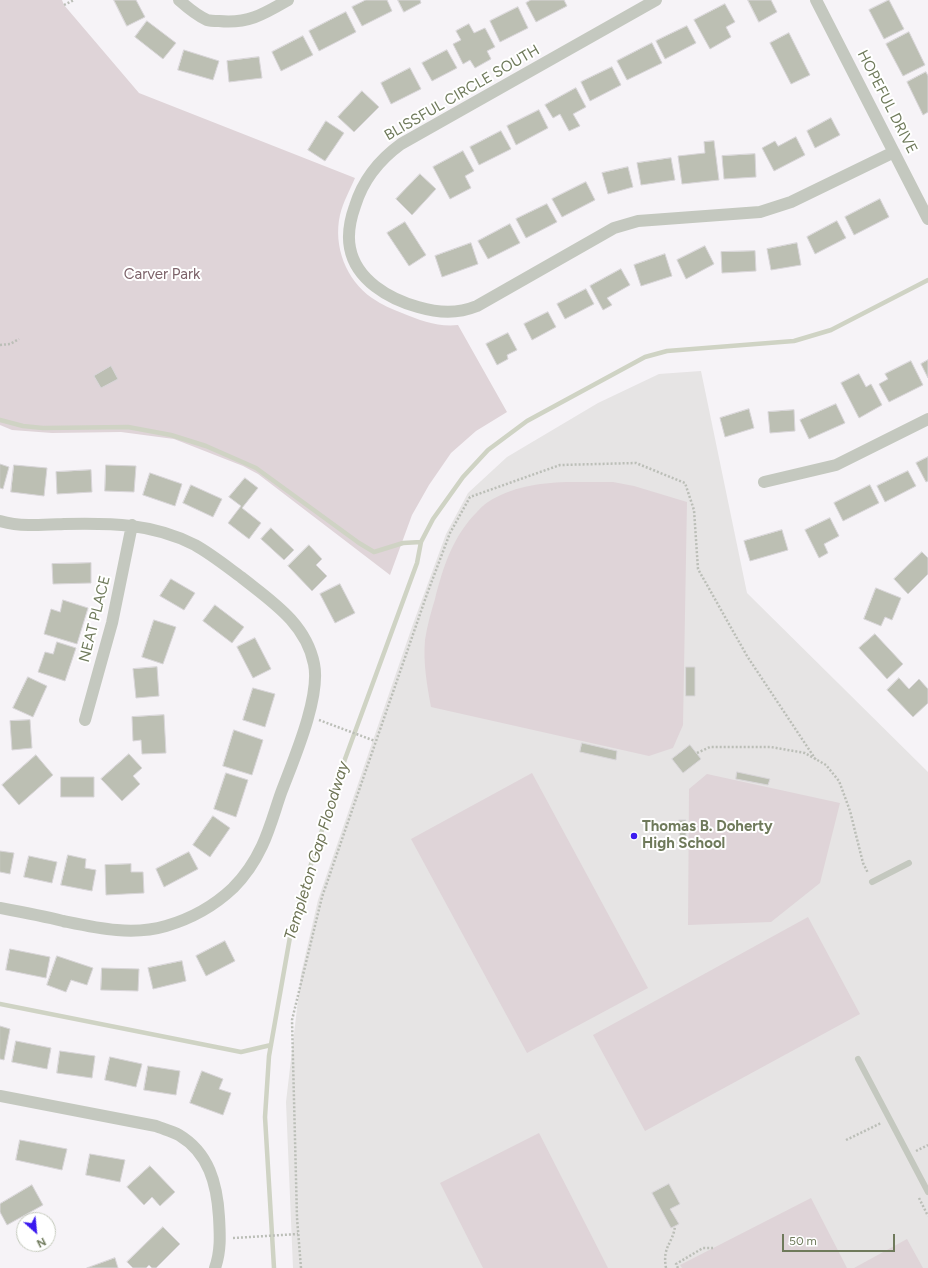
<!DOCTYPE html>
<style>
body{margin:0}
#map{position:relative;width:928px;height:1268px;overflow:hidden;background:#f6f3f7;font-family:Figtree,sans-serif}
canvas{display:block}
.north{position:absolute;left:16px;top:1212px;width:40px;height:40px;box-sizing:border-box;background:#fff;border:1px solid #c5cabd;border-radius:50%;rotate:153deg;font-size:11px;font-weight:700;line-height:16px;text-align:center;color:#6f7a5b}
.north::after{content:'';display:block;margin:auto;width:14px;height:18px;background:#3b1aef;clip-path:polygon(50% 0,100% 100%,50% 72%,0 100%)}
.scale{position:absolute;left:782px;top:1234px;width:113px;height:18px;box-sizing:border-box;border:2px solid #6f7a5b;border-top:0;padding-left:5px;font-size:12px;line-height:14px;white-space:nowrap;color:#6f7a5b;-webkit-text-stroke:3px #fff;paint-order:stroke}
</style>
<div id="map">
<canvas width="928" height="1268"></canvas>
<div class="north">N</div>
<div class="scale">50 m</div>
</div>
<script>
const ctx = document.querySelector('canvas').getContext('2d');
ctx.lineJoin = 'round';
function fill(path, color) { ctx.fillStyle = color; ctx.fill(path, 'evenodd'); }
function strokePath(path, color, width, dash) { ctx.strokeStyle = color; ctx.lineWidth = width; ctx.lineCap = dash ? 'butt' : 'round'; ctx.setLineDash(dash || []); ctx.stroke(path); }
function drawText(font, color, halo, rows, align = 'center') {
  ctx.font = font + ' Figtree,sans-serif'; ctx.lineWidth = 4; ctx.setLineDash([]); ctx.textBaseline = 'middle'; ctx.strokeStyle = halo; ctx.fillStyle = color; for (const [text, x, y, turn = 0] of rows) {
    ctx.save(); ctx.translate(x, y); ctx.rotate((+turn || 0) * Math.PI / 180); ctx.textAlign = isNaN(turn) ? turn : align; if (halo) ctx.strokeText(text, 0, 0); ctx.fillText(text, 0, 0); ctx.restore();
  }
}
fill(new Path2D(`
 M701,371L747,593L928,772V1268H293L286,1102L301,974L318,900L413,624L446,534L468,493L507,457L598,403L659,374Z`), '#e6e4e4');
fill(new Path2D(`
 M0,0H62L64,5L139,93L355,178C350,190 343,202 340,215C333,246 346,280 372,298C382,305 392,309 402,313C421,321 438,327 458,325L507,412L476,431L451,453L429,485L412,515L390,575L258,474L243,466L174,439L121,432L52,433L12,430L0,425Z
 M566,482H613L634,486L687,502L683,725L673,748L649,756L431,707C427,685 423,663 425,640C427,626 431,612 435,599C443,567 453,536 477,512C480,509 483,505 488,502C511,487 539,483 566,482Z
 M532,773L648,988L527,1053L411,839Z
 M707,774L840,803L820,883L771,922L688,925L689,789Z
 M808,917L860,1014L645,1131L593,1035Z
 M539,1133L608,1268H483L440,1183Z
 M811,1198L847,1268H682L680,1265Z
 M907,1239L923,1268H854Z`), '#dfd4d8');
strokePath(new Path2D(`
 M0,420L23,426L43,428L128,427L171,435L206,446L256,468L359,543L374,552L403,543L421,542
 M0,1004L241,1052L271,1045
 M274,1268L265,1117L269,1056L293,920L345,759L417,563L421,542L433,519L463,477L488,450L527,421L645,357L667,351L794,341L831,330L928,280`), '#cfd3c4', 4.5);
const building = new Path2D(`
 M114,0H136L145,17L127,26Z
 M366,0H387L392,11L362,26L352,7Z
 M398,0H420L421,3L404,12Z
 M531,0H564L567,6L536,22L526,3Z
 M748,0H771L777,12L759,22Z
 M889,0L904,29L884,39L869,10Z
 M725,4L735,22L726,27L731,37L710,49L694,20Z
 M518,7L528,28L500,42L490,21Z
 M346,12L356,32L319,51L309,31Z
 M147,21L176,43L163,59L135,37Z
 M469,24L474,33L485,28L495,47L487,51L491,59L475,68L470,60L463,64L453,44L461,40L456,31Z
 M687,26L696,43L665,59L656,41Z
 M909,32L925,65L903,76L886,44Z
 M789,33L810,75L791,84L770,43Z
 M303,36L313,55L281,71L272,52Z
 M652,43L662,63L627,80L617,61Z
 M184,50L219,61L213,80L178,70Z
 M447,50L457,68L432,81L422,63Z
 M259,57L262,78L229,82L227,61Z
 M612,67L621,85L590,101L581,82Z
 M410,68L421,89L391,104L381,83Z
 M926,72L928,76V112L923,115L907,82Z
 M576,88L586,107L573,114L580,126L569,131L560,114L553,118L545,105Z
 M362,91L379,107L354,132L338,117Z
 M539,110L548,128L516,145L507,126Z
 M831,118L840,135L815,148L807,131Z
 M326,121L344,133L325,161L308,150Z
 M501,131L511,149L479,165L470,147Z
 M796,137L805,155L774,171L762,148L775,141L778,146Z
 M714,141L719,180L682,184L678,156L705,153L704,142Z
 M463,151L474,171L465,176L471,188L450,199L433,167Z
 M755,154L756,177L724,179L722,156Z
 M671,158L675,180L641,185L637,163Z
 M628,167L633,187L608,194L602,173Z
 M420,174L436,189L412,215L396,199Z
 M586,182L595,200L562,217L552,199Z
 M880,199L889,217L854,235L845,217Z
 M547,204L557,222L526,238L516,219Z
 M837,221L846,238L815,254L807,237Z
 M405,222L426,255L409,266L387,233Z
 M510,224L520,243L488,259L478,241Z
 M471,243L478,264L442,277L435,256Z
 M797,243L801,265L771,270L767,249Z
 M705,246L714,264L686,279L677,260Z
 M755,251L756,271L722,273L721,252Z
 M665,254L672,276L641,286L634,265Z
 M621,269L630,285L607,298L612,305L603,310L590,286Z
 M586,289L594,304L565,319L557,304Z
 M548,312L556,327L532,340L524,324Z
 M508,333L517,350L507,355L508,359L497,365L486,344Z
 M928,360V378L921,364Z
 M911,361L923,385L889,402L879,384L888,379L885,374Z
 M111,366L118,379L101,388L94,376Z
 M859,374L866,387L871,384L882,405L859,418L841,383Z
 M836,404L845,423L809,439L800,420Z
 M749,409L754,428L725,437L720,418Z
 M794,410L795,431L770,433L768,412Z
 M928,457V481L926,482L916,463Z
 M0,464L9,467L3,489L0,488Z
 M14,465L47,468L44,496L11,492Z
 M106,465L136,466L134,492L105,491Z
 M91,470L92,492L57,494L56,472Z
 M908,471L916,486L885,502L877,486Z
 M150,473L182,484L175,506L143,495Z
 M245,478L258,488L242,508L261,523L249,539L228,523L241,506L229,497Z
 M191,485L222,499L213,517L183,503Z
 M870,485L879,503L843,521L834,503Z
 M830,518L839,536L824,544L828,553L819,558L805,530Z
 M271,528L294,550L284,560L261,539Z
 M782,530L788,550L750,561L744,541Z
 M309,545L322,559L316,565L327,576L312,591L288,566Z
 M922,552L928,558V574L908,594L894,579Z
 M91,563V583L53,584L52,564Z
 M171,579L195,593L184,610L160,596Z
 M340,584L355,613L335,623L320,594Z
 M876,588L901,598L892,620L885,617L881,626L864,619Z
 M63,600L88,608L77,644L44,634L51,609L60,612Z
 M215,605L244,627L232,643L203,621Z
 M154,620L176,627L163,664L142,657Z
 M875,634L903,664L887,679L859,648Z
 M255,638L271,669L253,678L237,647Z
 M57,642L76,648L65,681L38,672L45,652L53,654Z
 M157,667L159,696L136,698L133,669Z
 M686,667H695V696H686Z
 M28,677L47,686L33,717L13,708Z
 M899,678L909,689L919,679L928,689V703L913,717L887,690Z
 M253,688L275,694L265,727L243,720Z
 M164,715L166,753L142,754L141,740L133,741L132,717Z
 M30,720L32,748L12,750L10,721Z
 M234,730L263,740L252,775L223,766Z
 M582,743L617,751L616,760L580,752Z
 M690,745L701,759L683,773L672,759Z
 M129,754L142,768L133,776L140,784L122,801L101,779Z
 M36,755L53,775L19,805L2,785Z
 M737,772L770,779L768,785L736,779Z
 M226,773L248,780L236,817L214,809Z
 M61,777H94V797H61Z
 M213,816L230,828L210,857L193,845Z
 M679,820H686V843H680Z
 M0,851L14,853L10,874L0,872Z
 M189,852L198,869L164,887L156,869Z
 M68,855L86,859L85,868L96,870L92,891L61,885Z
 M29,856L57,862L52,883L24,877Z
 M131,864V872H143L144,893L106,895L105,865Z
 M225,941L235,961L206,976L196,956Z
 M10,949L50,957L46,978L6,970Z
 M57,956L93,968L87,985L71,980L66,992L47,985Z
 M182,961L186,981L153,989L148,968Z
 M102,968L139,969L138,991L101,990Z
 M0,1026L10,1029L4,1060L0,1059Z
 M16,1041L51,1048L47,1069L12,1062Z
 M60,1051L95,1056L92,1078L57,1073Z
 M110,1057L142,1064L136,1087L105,1080Z
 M148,1066L180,1071L176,1095L144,1090Z
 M202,1071L223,1079L219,1089L231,1093L223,1115L190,1103Z
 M20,1140L67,1149L62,1170L16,1160Z
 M90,1154L125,1160L120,1182L86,1175Z
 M150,1166L175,1192L160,1206L152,1197L144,1205L127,1187Z
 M669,1184L680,1204L670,1209L679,1224L671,1228L652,1193Z
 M32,1185L43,1205L7,1225L0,1212V1204Z
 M163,1227L180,1244L156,1268H152L149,1265L146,1268H133L127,1262Z
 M115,1258L118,1268H87Z`);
fill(building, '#bcbfb3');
strokePath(building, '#d8d5d8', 1);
strokePath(new Path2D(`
 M64,5L74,0
 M0,345L10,344L19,339
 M319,720L375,741
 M697,753L710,747H771L805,753L826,765L839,781L850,811L863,863L868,873
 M846,1140L881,1123V1124
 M916,1151L928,1145
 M919,1198L928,1216
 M233,1238L298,1234
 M301,1268L297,1218L292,1020L322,897L427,594L450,533L470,497L560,465L636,463L685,483L694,510L698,569L747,656L816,760
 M666,1268C662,1246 673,1244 675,1226
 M678,1268L676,1264L703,1248H713`), '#bbbeb7', 2.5, [2, 2]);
strokePath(new Path2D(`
 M872,882L909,863
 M858,1059L928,1192`), '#c4c8bf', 6);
strokePath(new Path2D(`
 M179,0C188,8 196,15 207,20C210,21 215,21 219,21C248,24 264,14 288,0
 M656,0L401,144C379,160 363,180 355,206C350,220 347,233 350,248C356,280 389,299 418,307C439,313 457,314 477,306L614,228L638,221L760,212L791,202L894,152
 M816,0L928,219
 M764,482L836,465L928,419
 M0,521C21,527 43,525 64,524C111,523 152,523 195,545C211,554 226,566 241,577C271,601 306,623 314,664C321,697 293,761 281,793C275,810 270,829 262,846C255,861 245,876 233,888C214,906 190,919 166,926C132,936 97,928 63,921C42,916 21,912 0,908
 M85,720L112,623L132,525
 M0,1096L156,1126C163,1129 172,1131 179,1135C209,1153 217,1184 219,1217C220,1235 221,1251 215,1268`), '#c4c8bf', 12);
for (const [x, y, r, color] of [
 [634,836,4,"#3b1aef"]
]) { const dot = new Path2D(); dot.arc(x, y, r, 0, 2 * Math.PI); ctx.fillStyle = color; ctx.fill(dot); strokePath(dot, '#fff', 1.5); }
drawText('15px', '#6f7a5b', '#fff', [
 ["BLISSFUL CIRCLE SOUTH",462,93,-30],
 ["HOPEFUL DRIVE",887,102,63],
 ["NEAT PLACE",95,619,-76]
]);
drawText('15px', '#7d636a', '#fff', [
 ["Carver Park",162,275]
]);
drawText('bold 15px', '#6f7a5b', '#fff', [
 ["Thomas B. Doherty",642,827],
 ["High School",642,844]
], 'left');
drawText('italic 16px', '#6e7455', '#fff', [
 ["Templeton Gap Floodway",317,851,-73]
]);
</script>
